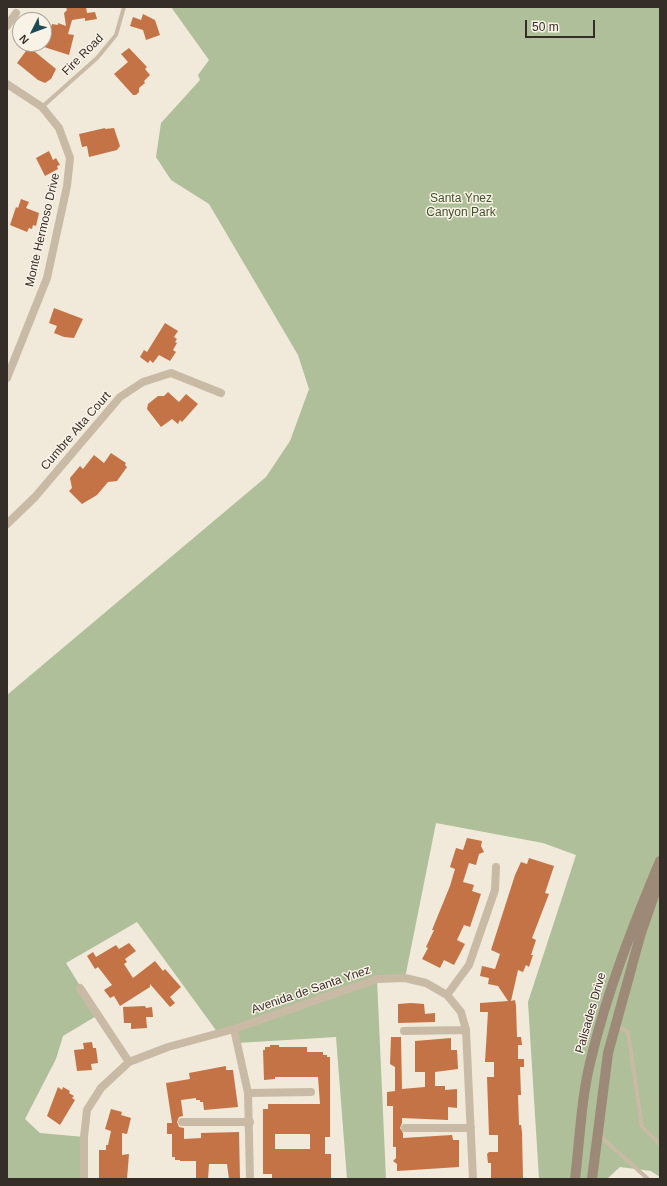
<!DOCTYPE html>
<style>
body{margin:0}
#map{position:relative;width:667px;height:1186px;overflow:hidden;background:#f1e9da;font-family:Arial,sans-serif}
canvas{display:block}
.frame{position:absolute;inset:0;border:8px solid #352d27;pointer-events:none}
.north{position:absolute;left:12px;top:12px;width:40px;height:40px;box-sizing:border-box;background:#f9f2e6;border:1px solid #aba39a;border-radius:50%;rotate:228deg;font-size:11px;font-weight:700;line-height:16px;text-align:center;color:#352d27}
.north::after{content:'';display:block;margin:auto;width:14px;height:18px;background:#1d4b55;clip-path:polygon(50% 0,100% 100%,50% 72%,0 100%)}
.scale{position:absolute;left:525px;top:20px;width:70px;height:18px;box-sizing:border-box;border:2px solid #352d27;border-top:0;padding-left:5px;font-size:12px;line-height:14px;white-space:nowrap;color:#352d27;-webkit-text-stroke:3px #f9f2e6;paint-order:stroke}
</style>
<div id="map">
<canvas width="667" height="1186"></canvas>
<div class="frame"></div>
<div class="north">N</div>
<div class="scale">50 m</div>
</div>
<script>
const ctx = document.querySelector('canvas').getContext('2d');
ctx.lineJoin = 'round';
function fill(path, color) { ctx.fillStyle = color; ctx.fill(path, 'evenodd'); }
function strokePath(path, color, width, dash) { ctx.strokeStyle = color; ctx.lineWidth = width; ctx.lineCap = dash ? 'butt' : 'round'; ctx.setLineDash(dash || []); ctx.stroke(path); }
function drawText(font, color, halo, rows, align = 'center') {
  ctx.font = font + ' Arial,sans-serif'; ctx.lineWidth = 3; ctx.setLineDash([]); ctx.textBaseline = 'middle'; ctx.strokeStyle = halo; ctx.fillStyle = color; for (const [text, x, y, turn = 0] of rows) {
    ctx.save(); ctx.translate(x, y); ctx.rotate((+turn || 0) * Math.PI / 180); ctx.textAlign = isNaN(turn) ? turn : align; if (halo) ctx.strokeText(text, 0, 0); ctx.fillText(text, 0, 0); ctx.restore();
  }
}
fill(new Path2D(`
 M171,7H660V1177L651,1171L620,1167L607,1179H539L528,1002L576,855L543,843L436,823L405,978L377,979L386,1179H347L336,1037L237,1043L234,1029L218,1033L137,922L66,963L98,1015L63,1036L56,1059L25,1119L40,1133L84,1137V1179H7V695L266,477L290,441L309,389L298,355L209,204L171,180L156,157L161,123L200,80L198,75L209,60Z`), '#aebf9a');
fill(new Path2D(`
 M66,7H86L87,13L95,12L97,19L85,21V18L72,20L68,34L74,35L69,55L44,47L49,27H51L52,24L58,25V23L66,26L64,13L67,10Z
 M143,14L155,20L160,35L146,40L143,30L130,26L133,17L141,20Z
 M29,47L56,69L51,79L45,83L38,80L17,63Z
 M129,48L147,67L145,69L150,75L144,81L145,83L139,88V92L136,95H133L114,74L128,62L121,54Z
 M105,128V129L114,128L120,146L117,150L89,157L87,146L82,147L79,134Z
 M49,151L53,160L56,158L60,165L57,166L58,169L45,176L36,158Z
 M21,199L29,202L26,208L39,213L36,226L33,225L32,229L29,228L27,232L10,225L16,207L18,208Z
 M54,308L83,319L74,338L64,337L54,333L57,326L49,323Z
 M165,323L178,331L174,337L177,339L175,342L177,343L173,350L176,352L170,361L159,355L153,363L150,360L148,363L140,357L144,350L147,352Z
 M168,392L179,402L186,394L198,404L182,422L180,420L178,424L172,419L161,427L147,409L148,404L158,396H164Z
 M111,453L126,463L125,465L127,467L117,481L108,482L97,495L82,504L69,491L72,488L70,478L80,466L83,469L94,455L104,463Z
 M467,838L482,841L481,846L484,852L479,854L476,865L469,863L463,882L474,885L472,891L481,894L470,927L464,925L457,940L465,944L454,965L444,960L440,968L422,959L428,948L426,947L434,930H432L450,886L455,869L450,867L456,848L463,850Z
 M529,858L554,866L545,893L549,894L532,938L536,940L531,955H533L529,967L526,965L523,972L518,970L511,1001L515,1000L516,1006L517,1037H521L522,1045H518V1059H524V1067H520L521,1095H518L519,1125H521L522,1132L523,1179H491V1163H488L487,1154L489,1152H498V1135H489L487,1077H494V1062H485L488,1012H480V1003L508,1001L498,986L488,984L489,978L480,976L482,966L495,969L500,954L491,950L515,875L521,862L527,864Z
 M129,943L136,951L125,959L127,962L124,964L133,978L155,961L163,971L165,969L181,987L170,997L175,1003L170,1007L150,984V987L120,1006L114,996L110,998L104,990L112,985L98,967L95,969L87,956L93,952L96,957L116,945L119,949Z
 M411,1003L424,1004L425,1014L435,1013V1022L398,1023V1004Z
 M145,1006L146,1008L152,1007L153,1017H146L147,1028L131,1029V1023H124L123,1007Z
 M391,1037H401L402,1089L425,1087V1072H415V1041L451,1038V1050H457L458,1069L435,1072V1086H445V1090L457,1089V1108L448,1107V1120L402,1118V1123L400,1128L403,1133V1138L452,1135L453,1140H459V1167L397,1171V1164L393,1161L396,1158V1147H393V1106H387V1092L395,1091V1067L390,1064Z
 M92,1042L93,1048H96L98,1063L91,1064L92,1070L77,1071L74,1050L84,1049L83,1043Z
 M270,1045H279V1047H307V1052H323V1055H327V1057H330V1137H325V1154H331V1179H272V1174H263V1109H268V1104H320L318,1077H275V1079L264,1080L263,1050H265V1047H270ZM275,1134H310V1149H275Z
 M226,1066V1070H233L238,1107L204,1110L203,1102H200V1100H196V1098L181,1100L183,1116L179,1117L177,1122L179,1127L184,1128V1139L201,1138V1133L239,1132L240,1179H229L227,1164H209L208,1179H196V1161H180V1160H175V1157H172V1134H167V1123H172L166,1083L190,1079L189,1073Z
 M58,1087L62,1090L63,1087L70,1091L69,1093L74,1096L72,1098L75,1100L60,1125L47,1116Z
 M111,1109L122,1112L121,1115L131,1118L127,1134L122,1133V1155L129,1154L127,1179H99V1150H106V1145H108L111,1131L105,1129Z`), '#c37345');
strokePath(new Path2D(`
 M42,107L97,58L116,35L124,7
 M617,1026L628,1032L642,1127L660,1144
 M599,1135L648,1179`), '#c9baa6', 4);
strokePath(new Path2D(`
 M7,26L16,13
 M7,84L42,107L59,128L70,158L67,186L47,278L7,378
 M7,524L35,497L120,397L143,382L171,373L221,393
 M80,988L129,1062
 M447,995L469,965L495,890L496,867
 M234,1029L248,1093L250,1179
 M404,1031L466,1030
 M248,1093L311,1092
 M182,1122H250
 M405,1128H471
 M84,1179V1137L87,1110L101,1088L129,1062L168,1047L234,1029L377,979L405,978L426,983L447,995L461,1012L466,1030L473,1179`), '#c9baa6', 8);
strokePath(new Path2D(`
 M575,1179C580,1139 581,1098 591,1059C607,991 633,926 660,861
 M592,1179L608,1053L641,933L660,878`), '#9c8978', 10);
drawText('12px', '#352d27', '#f9f2e6', [
 ["Fire Road",83,55,-45],
 ["Monte Hermoso Drive",43,230,-77],
 ["Cumbre Alta Court",76,431,-49],
 ["Avenida de Santa Ynez",311,990,-19],
 ["Palisades Drive",591,1013,-74]
]);
drawText('12px', '#3f522b', '#f9f2e6', [
 ["Santa Ynez",461,199],
 ["Canyon Park",461,213]
]);
</script>
